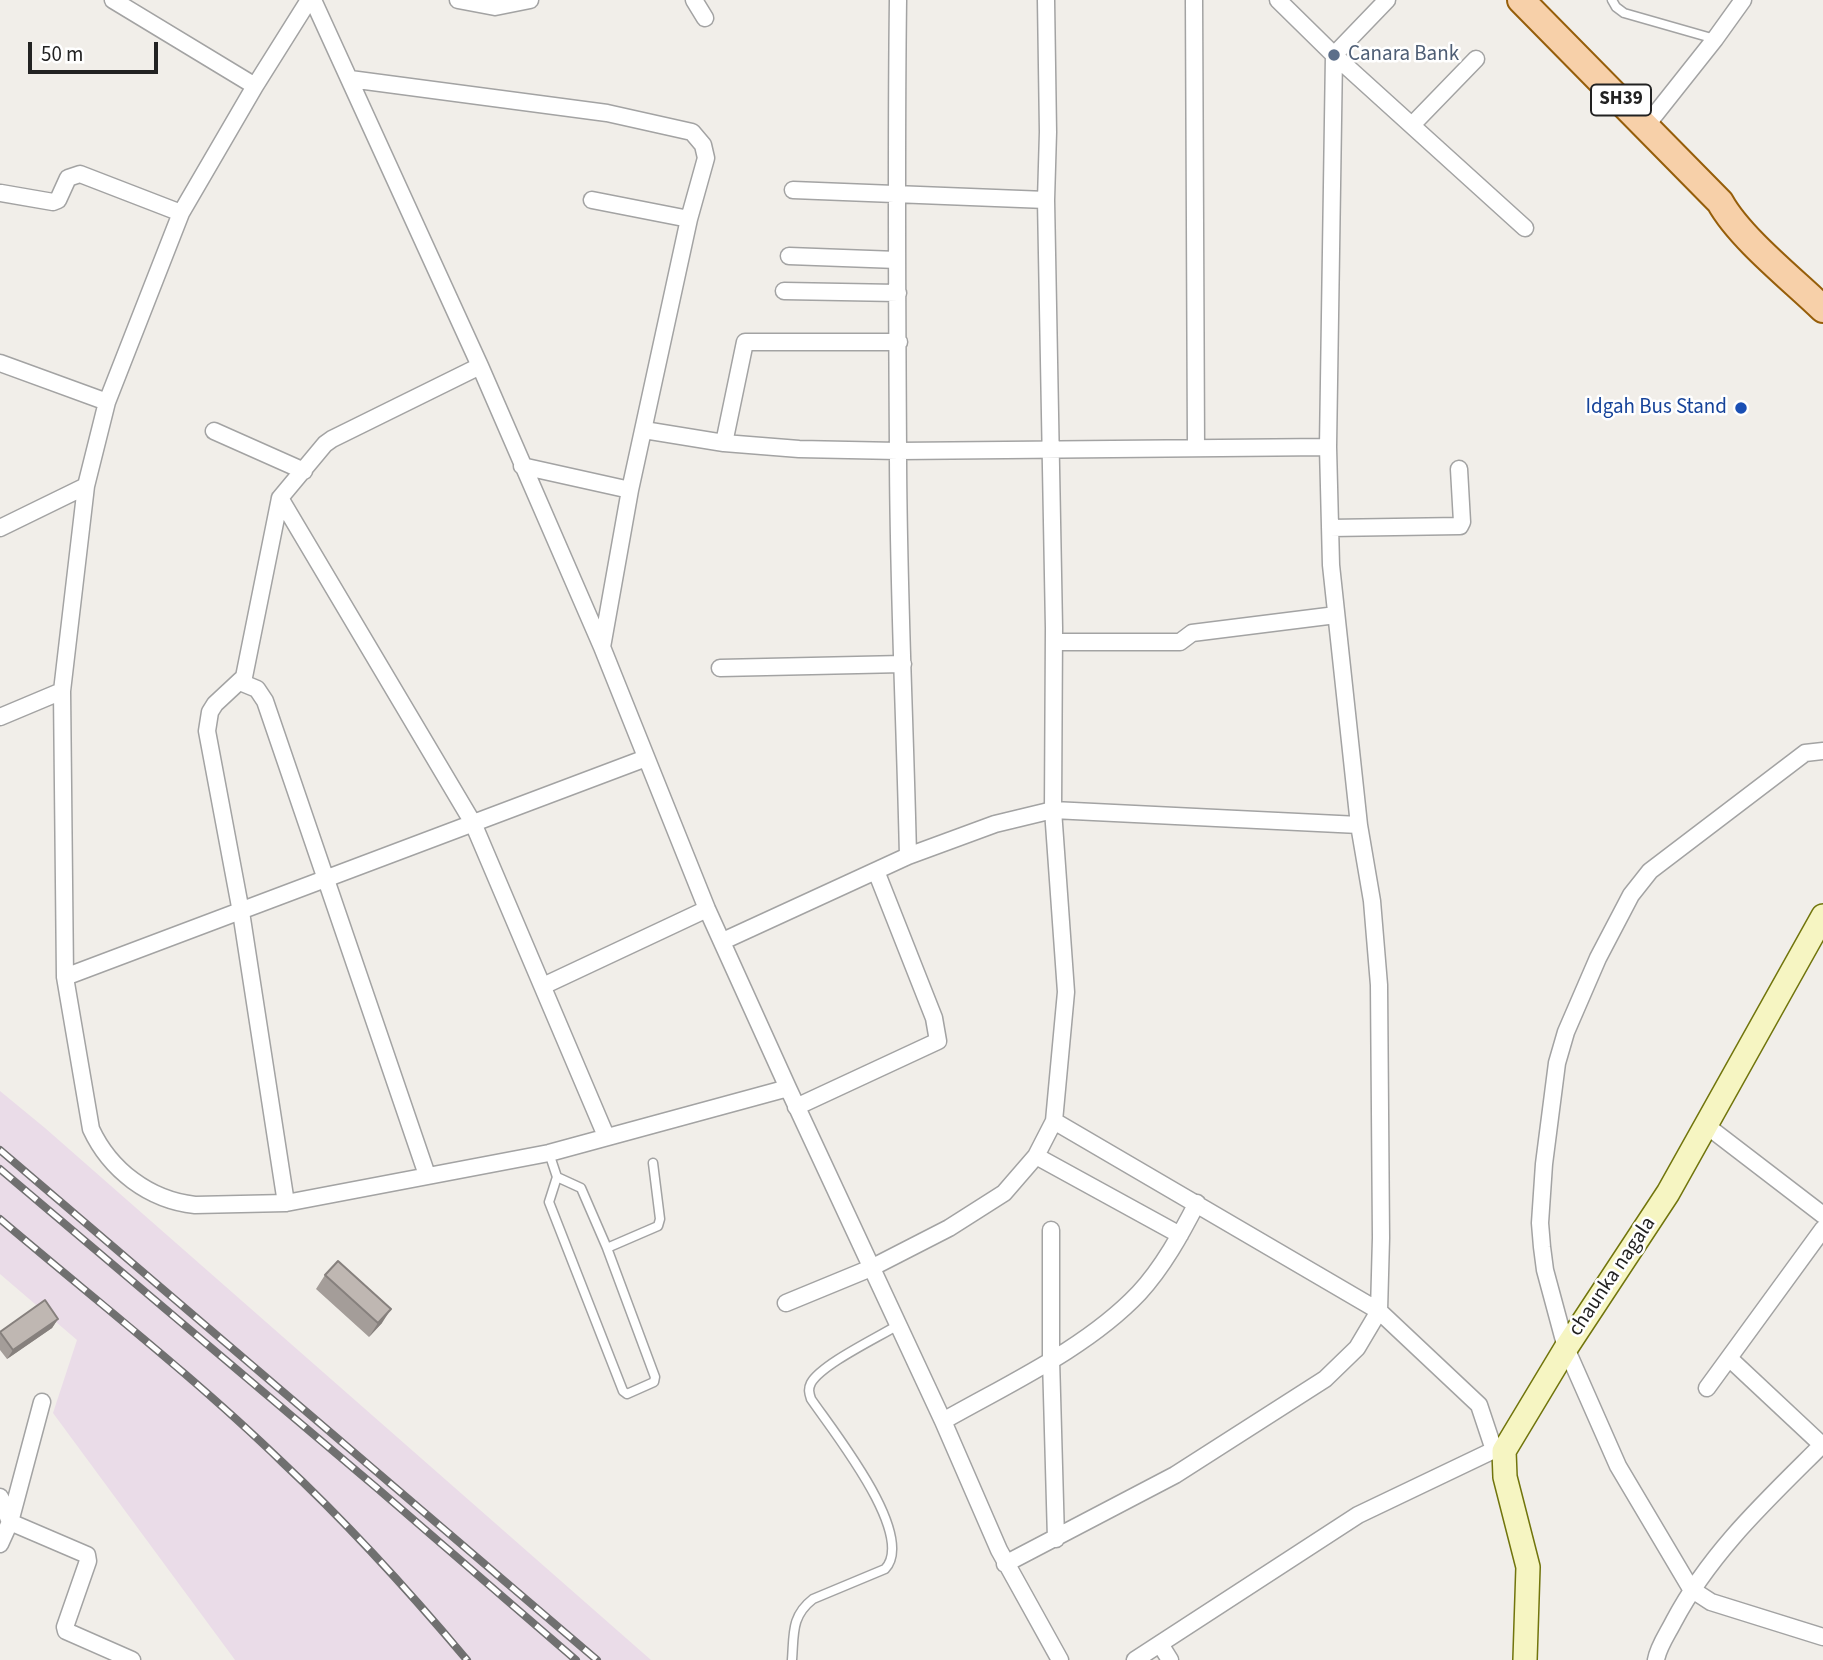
<!DOCTYPE html>
<style>
body{margin:0}
#map{position:relative;width:1823px;height:1660px;overflow:hidden;background:#f1eee9;font-family:"Source Sans 3",sans-serif}
canvas{display:block}
.scale{position:absolute;left:28px;top:42px;width:130px;height:32px;box-sizing:border-box;border:4px solid #222;border-top:0;padding-left:9px;font-size:21px;line-height:24px;white-space:nowrap;color:#222;-webkit-text-stroke:5px #fff;paint-order:stroke}
</style>
<div id="map">
<canvas width="1823" height="1660"></canvas>
<div class="scale">50 m</div>
</div>
<script>
const ctx = document.querySelector('canvas').getContext('2d');
ctx.lineJoin = 'round';
function fill(path, color) { ctx.fillStyle = color; ctx.fill(path, 'evenodd'); }
function strokePath(path, color, width, dash) { ctx.strokeStyle = color; ctx.lineWidth = width; ctx.lineCap = dash ? 'butt' : 'round'; ctx.setLineDash(dash || []); ctx.stroke(path); }
function drawText(font, color, halo, rows, align = 'center') {
  ctx.font = font + ' "Source Sans 3",sans-serif'; ctx.lineWidth = 5; ctx.setLineDash([]); ctx.textBaseline = 'middle'; ctx.strokeStyle = halo; ctx.fillStyle = color; for (const [text, x, y, turn = 0] of rows) {
    ctx.save(); ctx.translate(x, y); ctx.rotate((+turn || 0) * Math.PI / 180); ctx.textAlign = isNaN(turn) ? turn : align; if (halo) ctx.strokeText(text, 0, 0); ctx.fillText(text, 0, 0); ctx.restore();
  }
}
fill(new Path2D(`
 M0,1091L45,1128L651,1660H235L53,1413L77,1340L0,1274Z`), '#eadce8');
const service = new Path2D(`
 M1612,0L1616,7L1624,13L1715,39
 M549,1153L557,1177L549,1202L623,1391L627,1394L654,1382L655,1377L607,1248L581,1188L557,1177
 M607,1248L658,1226L660,1219L653,1163
 M792,1660C794,1634 791,1616 813,1599L885,1569C917,1535 832,1430 811,1399C809,1393 808,1389 811,1383C822,1364 877,1338 898,1325`);
const minor = new Path2D(`
 M113,0L255,86
 M309,0L255,86L181,213L107,402L86,486L62,691L65,977L91,1129C110,1170 149,1200 195,1205L286,1203L549,1153L788,1088
 M313,0L480,366L602,647L707,909L788,1088L943,1421L999,1550L1060,1660
 M458,0L495,7L530,0
 M694,0L705,18
 M898,0C896,150 897,299 898,449C898,585 905,721 908,856
 M1194,0L1196,446
 M1278,0L1334,55L1525,228
 M350,79L607,113L692,132L703,145L706,158L689,219L630,490L602,647
 M1412,125L1476,59
 M1646,126L1715,39L1743,0
 M793,190L1046,200
 M1,193L53,202L58,200L68,178L80,174L181,213
 M592,200L689,219
 M789,256L897,260
 M784,291L898,293
 M0,363L107,402
 M480,366L332,439L325,444L280,498L473,823L606,1136
 M644,430L724,443L799,449L898,451L1328,447
 M214,431L304,471
 M724,443L745,342H899
 M522,466L630,490
 M280,498L244,677L215,704L210,712L207,731L241,912L286,1203
 M0,528L86,486
 M1330,528L1460,526L1462,522L1459,469
 M1054,642H1180L1192,633L1336,615
 M720,668L903,664
 M240,682L257,689L265,701L427,1175
 M0,717L62,691
 M1823,751L1805,753L1650,871L1631,895L1598,958L1566,1032L1557,1063L1544,1164L1540,1223L1542,1247L1545,1270L1566,1348L1618,1466L1691,1589L1711,1602L1823,1637
 M723,941L908,856L995,824L1053,810L1359,825
 M65,977L646,758
 M543,986L707,909
 M796,1107L938,1041L934,1018L876,871
 M1054,1121L1379,1311L1479,1405L1494,1450
 M1707,1126L1823,1215
 M1036,1156L1180,1235
 M1051,1230V1359L1056,1539
 M786,1303L871,1268L949,1228L1004,1193L1036,1156L1054,1121L1066,992L1053,810L1054,628L1046,200L1048,132L1046,0
 M1729,1358L1822,1445
 M1707,1388L1823,1229
 M943,1421C1008,1384 1087,1348 1139,1293C1163,1267 1181,1234 1197,1203
 M0,1497L10,1522L87,1555L88,1561L65,1627L66,1631L132,1660
 M0,1544L10,1522L42,1402
 M1005,1564L1175,1475L1325,1379L1357,1348L1379,1311L1381,1238L1379,985L1372,901L1359,825L1331,565L1328,447L1334,55L1387,0
 M1160,1644L1170,1660
 M1135,1660L1358,1515L1494,1450L1504,1451
 M1656,1660C1658,1647 1668,1633 1674,1621C1711,1551 1768,1499 1823,1444`);
const secondary = new Path2D(`
 M1525,1660L1528,1567L1505,1477L1504,1451L1566,1348L1668,1193L1823,916`);
const primary = new Path2D(`
 M1521,0L1720,202C1740,238 1792,279 1823,309`);
strokePath(service, '#a3a3a3', 11);
strokePath(minor, '#a3a3a3', 19);
strokePath(secondary, '#71750c', 26);
strokePath(primary, '#965e0a', 30);
strokePath(service, '#fff', 8);
strokePath(minor, '#fff', 16);
strokePath(secondary, '#f6f5c2', 23);
strokePath(primary, '#f7d0a9', 26);
const rail = new Path2D(`
 M0,1150L597,1660
 M0,1169L378,1489L576,1660
 M0,1219C94,1299 193,1376 282,1462C348,1524 409,1591 467,1660`);
strokePath(rail, '#707070', 8);
strokePath(rail, '#fff', 5, [16]);
fill(new Path2D(`
 M325,1275L382,1323L369,1337L316,1289Z
 M58,1319L52,1328L7,1359L0,1350V1332Z`), '#a49d99');
fill(new Path2D(`
 M391,1309L382,1323L369,1337L378,1323Z
 M58,1319L52,1328L7,1359L13,1350Z`), '#86807d');
const building = new Path2D(`
 M338,1261L391,1309L378,1323L325,1275Z
 M45,1300L58,1319L13,1350L0,1332Z`);
fill(building, '#bfb7b2');
strokePath(building, '#86807d', 2);
for (const [x, y, r, color] of [
 [1334,55,7,"#5c6f8a"],
 [1741,408,7,"#1a4fb4"]
]) { const dot = new Path2D(); dot.arc(x, y, r, 0, 2 * Math.PI); ctx.fillStyle = color; ctx.fill(dot); strokePath(dot, '#fff', 2.5); }
for (const [x, y, w] of [
 [1621,100,60]
]) { const box = new Path2D(); box.roundRect(x - w / 2, y - 15.5, w, 31, 5); ctx.fillStyle = '#fff'; ctx.fill(box); strokePath(box, '#222', 2); }
drawText('bold 19px', '#222', null, [
 ["SH39",1621,100]
]);
drawText('21px', '#4e5e75', '#fff', [
 ["Canara Bank",1348,55]
], 'left');
drawText('21px', '#164399', '#fff', [
 ["Idgah Bus Stand",1727,408]
], 'right');
drawText('21px', '#222', '#fff', [
 ["chaunka nagala",1613,1277,-56]
]);
</script>
